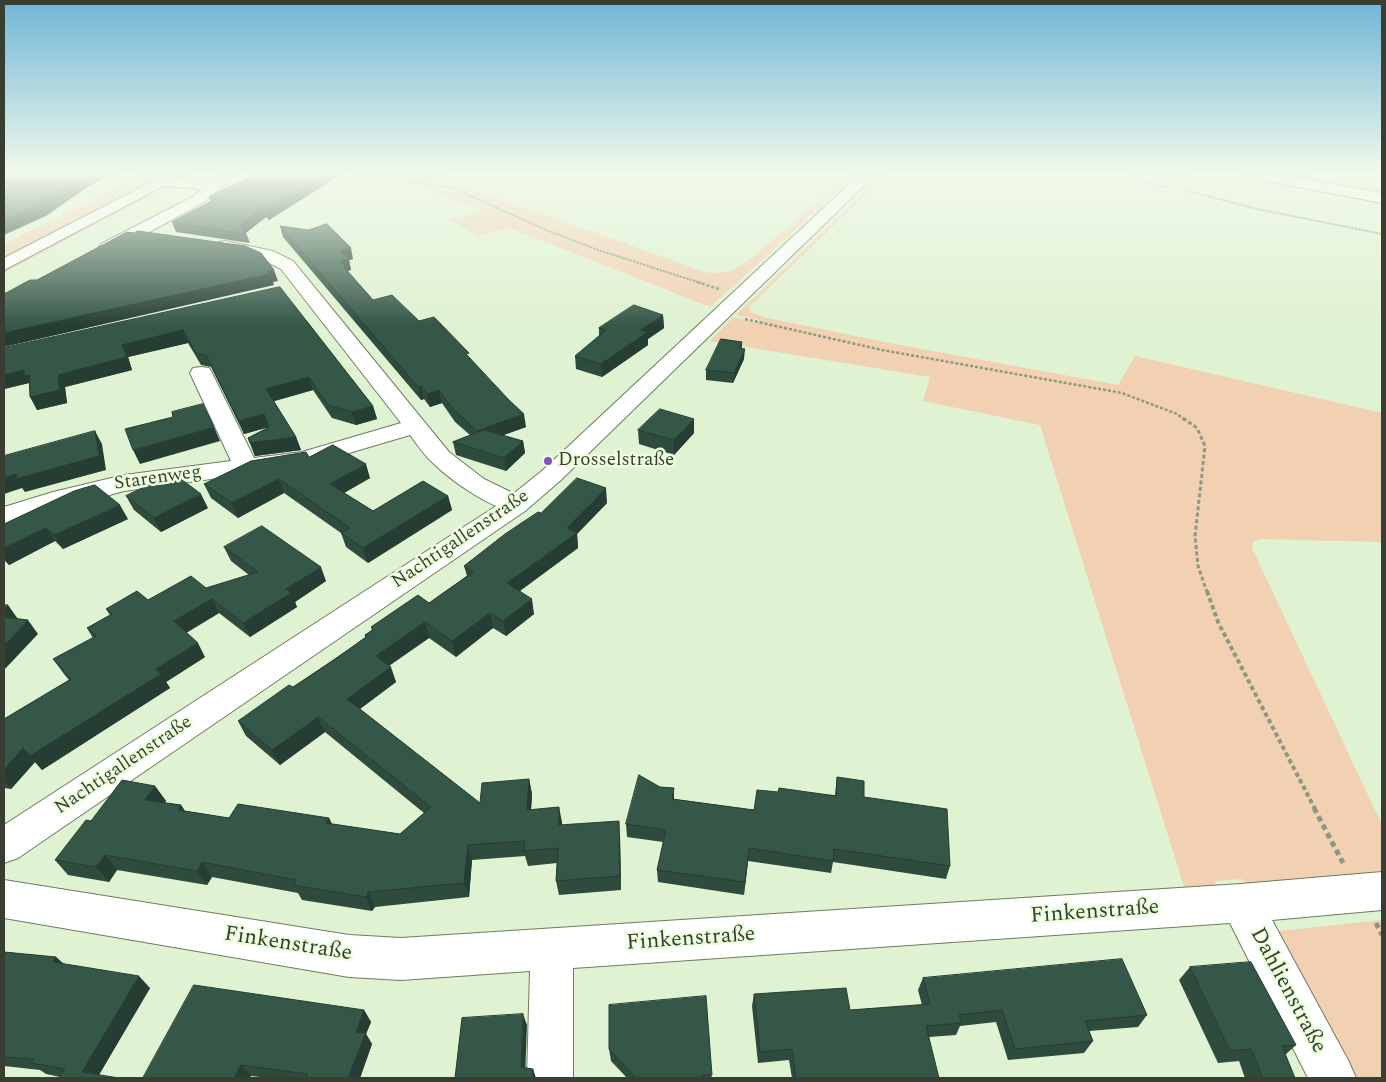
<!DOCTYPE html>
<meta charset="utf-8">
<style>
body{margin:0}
#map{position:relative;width:1386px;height:1082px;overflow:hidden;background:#dff2d1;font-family:Spectral,serif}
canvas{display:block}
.frame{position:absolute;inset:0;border:5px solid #383f32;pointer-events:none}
</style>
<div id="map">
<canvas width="1386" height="1082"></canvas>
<div class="frame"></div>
</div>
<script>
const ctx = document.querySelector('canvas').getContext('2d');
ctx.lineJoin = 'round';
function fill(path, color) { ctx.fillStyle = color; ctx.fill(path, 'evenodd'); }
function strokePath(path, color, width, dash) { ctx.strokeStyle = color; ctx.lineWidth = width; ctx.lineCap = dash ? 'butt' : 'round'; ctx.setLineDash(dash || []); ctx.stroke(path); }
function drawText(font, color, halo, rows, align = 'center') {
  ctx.font = font + ' Spectral,serif'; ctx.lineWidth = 5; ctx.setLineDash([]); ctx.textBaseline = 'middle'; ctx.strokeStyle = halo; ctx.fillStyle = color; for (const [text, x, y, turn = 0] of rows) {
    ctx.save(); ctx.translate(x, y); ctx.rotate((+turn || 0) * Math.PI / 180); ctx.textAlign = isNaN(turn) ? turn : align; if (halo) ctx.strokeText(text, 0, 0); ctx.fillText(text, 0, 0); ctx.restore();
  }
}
fill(new Path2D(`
 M145,174H171L18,254L4,256V244Z
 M364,174H439L442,178L705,272C722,275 734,270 748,261L850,174H857L710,307L510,228L478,236L450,220L482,211L402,180L404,179Z
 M883,174H888L749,307L751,312L763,317L889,343L1118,385L1135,356L1382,413V542L1260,539L1253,542L1252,548L1382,825V876L1246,886L1242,879L1214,881L1217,888L1185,890L1040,425L923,401L930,377L710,341L733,317L757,323L759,320L736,315Z
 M167,187L4,273V269L160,188Z
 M1382,920V1078H1353L1270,932Z`), '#f2d0b2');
const minor = new Path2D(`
 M220,174H236L204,202L113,252H101L98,248L101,244L194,196L202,189L165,186L160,185L158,182L160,179L212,180Z
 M1130,174L1161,176L1162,174H1177L1169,185L1164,186L1132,177Z
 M1245,174H1277L1382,193V203L1252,178Z
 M225,241L273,251L293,261L449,452L484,479L525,499L529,505L525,511C500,517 450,480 432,462C424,455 417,444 410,435L305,466L124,491L4,524V507L53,492L124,475L231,461L190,373L193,368L201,367L209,368L212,373L254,458L302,452L401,423L281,269L262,259L219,250L216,246L219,242Z
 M1382,872V910L1272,920L1349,1062L1356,1078H1308L1230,923L573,968V1078H527L530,971L401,980L349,977L4,918V880L349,935L401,938L1241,884Z`);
const major = new Path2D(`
 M167,174H186L4,270V258Z
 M860,174H876L561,480L525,511L18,858L4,863V825L507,499L543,470Z`);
strokePath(minor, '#6d7d60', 2);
strokePath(major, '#6d7d60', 2);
strokePath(new Path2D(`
 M358,174L453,188L544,229L598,250L701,283
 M1181,189L1257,209L1382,234`), '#8c9982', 2, [2.5, 1]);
strokePath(new Path2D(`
 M697,282L719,289
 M745,319L882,350L1122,393L1177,414L1185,420`), '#8c9982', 2.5, [3, 2]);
strokePath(new Path2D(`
 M1183,418L1197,428L1205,446L1195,536L1198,566L1207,592`), '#8c9982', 3, [4, 2.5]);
strokePath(new Path2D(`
 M1207,591L1218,622L1315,809`), '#8c9982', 4, [4.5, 3]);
strokePath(new Path2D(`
 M1314,808L1343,863
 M1376,923L1382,935`), '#8c9982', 5, [5.5, 4]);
fill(minor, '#fff');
fill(major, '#fff');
fill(new Path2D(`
 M257,174H342L269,220L266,217L246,233L250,243L176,232L172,222L211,202L209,197Z
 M1177,174H1191L1189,178L1178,176Z
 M1286,174H1312L1310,178Z
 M280,226L353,259L349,260L351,270L347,271L373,300L419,321L470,358L526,427L503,435L523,441L525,453L506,471L456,455L453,442L470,435L455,422L442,403L430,407L424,399L421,400L283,237Z
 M280,287L373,406L377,419L356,425L332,418L313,390L274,401L296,437L301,450L255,456L248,438L269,428V427L244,434L211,367L201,365L188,343L128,357L132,370L65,387L67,403L37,410L29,383L4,389V348Z
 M663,315L664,328L648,339V345L602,377L576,369L575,356L599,336V328Z
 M742,342V349L744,359L733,383L706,380V370Z
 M638,430L694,433L674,455L639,444Z
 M309,457L370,478L344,493L373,511L448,496L452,510L368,563L346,547L341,533L284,493L238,518L211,498L204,484Z
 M126,496L208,508L161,532L134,510Z
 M607,503L577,534L578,548L520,591L534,614L506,636L493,628L456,657L429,638L389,666L396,682L360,709L480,803L529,779L532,794L531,810L562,822V825L620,836L621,890L559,895L556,881L557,863L528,866L525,856L472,860L469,897L375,907L372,911L302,900L298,893L212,877L207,885L117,870L109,882L68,875L55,860L91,821L155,786L166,801L164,803L181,805L185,811L229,818H329L332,824L400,834L424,813L325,732L280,765L246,736L238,721L293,687L365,638V635L372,630L371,627L429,603L467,576L464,566L541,513Z
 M128,519L63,549L55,541L9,565L4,560V524Z
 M224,547L326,581L295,602L297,607L250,637L219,613L186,633L205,657L166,682L170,688L42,770L35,762L11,789L4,788V719L69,680L64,674L53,659L93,638L87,628L110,615L106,609L206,588L249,575L231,561Z
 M837,777L864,797L950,866L946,879L833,862L831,873L748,861L744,895L658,882L657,870L663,842L627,837L626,824L660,787L674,788V799L754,810L778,792L835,795Z
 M4,952L56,957L64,964L150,988L99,1075L60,1077L46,1074L40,1070L4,1066Z
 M1190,967L1296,1045L1285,1055L1295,1078H1245L1239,1061L1218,1063L1179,980Z
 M923,978L1147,1015L1138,1027L1089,1031L1093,1041L1084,1053L1008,1060L996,1022L960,1026L956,1035L929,1037L938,1078H792L789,1060L758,1063L752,1006L754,994L850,1010L922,1005L918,990Z
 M364,1010L371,1022L366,1034L372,1044L360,1078H269L251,1076L249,1078H143Z
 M609,1049L712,1075L711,1078H627L611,1061Z`), '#2e4b3e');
fill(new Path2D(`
 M87,174H114L89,186L46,216L4,235V221Z
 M325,174H342L269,220L266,211Z
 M263,207L266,217L245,233L240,225Z
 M351,248L353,259L349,260L351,270L347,271V279L340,261V250Z
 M274,270L278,281L273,282L274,285L4,347V333Z
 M663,315L664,328L648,339V345L602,377L601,364L641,330Z
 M183,330L188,343L128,357L132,370L65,387L67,403L37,410L30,397L58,375L122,345Z
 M745,349L744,359L733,383L734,373Z
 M24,370L29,375L32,388L29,383L4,389V375Z
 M309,377L313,390L271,402L266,389Z
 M421,386L424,399L421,400L418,387Z
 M439,390L442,403L430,407L427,394Z
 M373,406L377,419L356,425L352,412Z
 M264,414L269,427L244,434L239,421Z
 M524,414L526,427L479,444L477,431Z
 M694,419V433L674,455V440Z
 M214,427L220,441L140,464L133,450Z
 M95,431L102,444L106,470L25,492L22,488L4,494V478Z
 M296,437L301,450L255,456L250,443Z
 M523,441L525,453L506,471L504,458Z
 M366,464L370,478L335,498L330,484Z
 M279,479L284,493L238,518L232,503Z
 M606,488L607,503L577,534L578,548L510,598L507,583L567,528Z
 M201,494L208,508L161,532L154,518Z
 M448,496L452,510L368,563L363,548Z
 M120,505L128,519L63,549L54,535Z
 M46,528L55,541L9,565L4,557V548Z
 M321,567L326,581L295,602L297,607L250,637L243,623L286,589Z
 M212,599L219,613L181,636L174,621Z
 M532,599L534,614L506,636L503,621Z
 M8,605L18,619L4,624V610Z
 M490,613L493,628L456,657L452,641Z
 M28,620L38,634L4,670V645Z
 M425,622L429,638L381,671L376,656Z
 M198,643L205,657L166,682L170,688L42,770L30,756L156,669Z
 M391,667L396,682L353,714L347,699Z
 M318,717L325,732L280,765L272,750Z
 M23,748L35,762L11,789L4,781V770Z
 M529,779L532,794L530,825L527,810Z
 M155,786L166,801L156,815L145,800Z
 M674,788V801L672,799Z
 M181,805L191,820L178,810Z
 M559,807L562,822L561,840L559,825Z
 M329,818L336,833L326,823Z
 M619,821L620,836L621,890L620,876Z
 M468,845L472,860L469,897L464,883Z
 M749,848L748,861L744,895L745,882Z
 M105,855L117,870L109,882L96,867Z
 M202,862L212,877L207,885L197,871Z
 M368,892L375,907L372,911L366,897Z
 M56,957L69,969L53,962Z
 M139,976L150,988L97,1078L82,1072Z
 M364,1010L371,1022L366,1034L372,1044L360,1078H348L356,1032Z
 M523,1014L527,1025L525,1078L521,1067Z
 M241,1065L251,1076L249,1078H234Z
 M533,1069L536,1078H533Z`), '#253d32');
const building = new Path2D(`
 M8,174H87L41,204L4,221V177Z
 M257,174H325L266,211L263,207L240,225L246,234L172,222L217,198L209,197Z
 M327,224L351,248L340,250L348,259L340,261L346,267H344L373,300L392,295L419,321L434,317L469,353L466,354L509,400L524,414L477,431L453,409L439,390L427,394L421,386L418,387L280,226L308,230Z
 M138,231L245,246L261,253L274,270L268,271L270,274L4,333V294L30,280H37L127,232L134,233Z
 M280,287L373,406L352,412L328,405L309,377L266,389L296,437L250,443L248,438L269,427L264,414L239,421L206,355L196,353L183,330L122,345L127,357L58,375L60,390L30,397L29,375L24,376V370L4,375V348Z
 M634,305L663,315L641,330L648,332L601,364L575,356L606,330L599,328Z
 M721,339L742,342L739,348L745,349L734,373L706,370Z
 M203,404L214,427L133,450L125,429L173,417L172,412Z
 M660,409L694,419L674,440L638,430Z
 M484,430L523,441L504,458L453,442Z
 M95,431L99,456L16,479V474L4,478V456Z
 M333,445L366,464L330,484L373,511L423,481L448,496L363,548L341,533L350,528L279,479L232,503L204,484L251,461L306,452L309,457Z
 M173,473L201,494L154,518L126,496Z
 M577,478L606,488L567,528L577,533L507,583L532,599L503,621L490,613L452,641L425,622L376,656L391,667L347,699L480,803L482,783L529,779L527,810L559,807V825L619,821L620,876L556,881L558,848L524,851L525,841L468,845L464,883L368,892L366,897L293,885L296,880L202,862L197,871L105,855L96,867L55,860L86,820L91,821L122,780L155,786L145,800L181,805L178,810L229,818L238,804L329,818L326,823L400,834L431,807L318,717L272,750L238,721L289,685L293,687L334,660L366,637L365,635L374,629L371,627L418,595L429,603L473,572L464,566L505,534L538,512L541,513Z
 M95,485L120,505L54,535L46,528L4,548V524L74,491Z
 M262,526L321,567L286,589L291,593L243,623L212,599L174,621L198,643L156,669L161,674L30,756L23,748L4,770V719L71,679L53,659L96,636L87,628L112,614L106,609L137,591L148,600L191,576L206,588L258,572L224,547Z
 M4,605H8L4,610Z
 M4,617L28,620L4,645Z
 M639,775L660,787L674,788L672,799L754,810L757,790L778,792L779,788L836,796L837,777L864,781V797L947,809L950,866L834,849L833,861L749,848L745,882L657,870L666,830L626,824Z
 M4,952L56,957L53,962L139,976L82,1072L119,1078H59L65,1069L31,1063L34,1059L4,1057Z
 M1122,959L1147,1015L1085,1021L1093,1041L1015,1049L1002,1010L959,1015L962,1023L926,1026L939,1078H796L792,1049L760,1052L754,994L846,988L850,1010L930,1004L923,978Z
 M1251,962L1296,1045L1282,1046L1295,1078H1263L1251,1049L1230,1051L1190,967Z
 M194,985L364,1010L356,1032L366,1033L348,1078H306L308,1074L241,1065L234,1078H143Z
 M706,996L712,1075H702V1078H636L609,1049V1005Z
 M523,1014L521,1067L533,1069V1078H455L462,1018Z`);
fill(building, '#355748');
strokePath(building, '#253d32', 1);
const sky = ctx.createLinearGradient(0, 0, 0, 326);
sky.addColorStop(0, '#6fb6d7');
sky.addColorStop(0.53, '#f1f9ea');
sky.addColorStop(1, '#f1f9ea00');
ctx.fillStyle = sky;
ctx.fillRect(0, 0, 1386, 326);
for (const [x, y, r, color] of [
 [548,461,5,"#804ec6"]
]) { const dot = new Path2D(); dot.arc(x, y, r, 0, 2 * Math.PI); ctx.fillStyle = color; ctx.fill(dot); strokePath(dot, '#ecffde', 2); }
drawText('19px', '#383f32', '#ecffde', [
 ["Drosselstraße",558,461]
], 'left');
drawText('19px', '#383f32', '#ecffde', [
 ["Starenweg",158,479,-8],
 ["Nachtigallenstraße",461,540,-34],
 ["Nachtigallenstraße",124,766,-34]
]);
drawText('22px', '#383f32', '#ecffde', [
 ["Finkenstraße",1095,913,-4],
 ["Finkenstraße",691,940,-4],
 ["Finkenstraße",288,945,9],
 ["Dahlienstraße",1287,991,62]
]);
</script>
